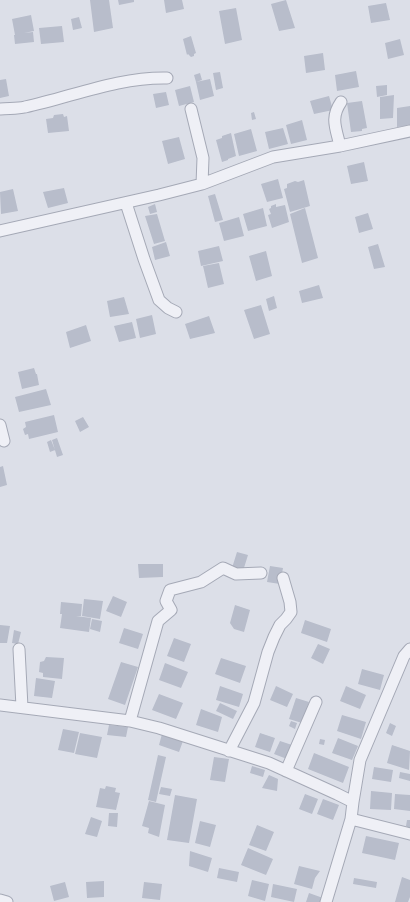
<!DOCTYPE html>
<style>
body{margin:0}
canvas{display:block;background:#dcdfe8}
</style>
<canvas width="410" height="902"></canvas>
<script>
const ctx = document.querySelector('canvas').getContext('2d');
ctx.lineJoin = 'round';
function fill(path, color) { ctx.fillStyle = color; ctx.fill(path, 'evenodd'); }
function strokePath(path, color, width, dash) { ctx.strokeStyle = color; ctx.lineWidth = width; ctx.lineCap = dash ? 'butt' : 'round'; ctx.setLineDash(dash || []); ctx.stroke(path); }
fill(new Path2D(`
 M90,0H109L113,28L94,32Z
 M118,0H134V2L119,5Z
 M164,0H182L184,9L166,13Z
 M286,0L295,28L279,31L271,4Z
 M386,3L390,20L371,23L368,6Z
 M236,8L242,40L225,44L219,11Z
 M31,15L34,31L24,33L33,32L34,42L15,44L14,35H15L12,19Z
 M79,17L82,28L73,30L71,19Z
 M62,26L64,42L41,44L39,28Z
 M191,36L196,53L194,54V56L191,57L188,54L187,55L183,39Z
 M400,39L404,55L388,59L385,43Z
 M323,53L325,70L306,73L304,56Z
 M356,71L359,87L337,91L335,75Z
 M220,72L223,88L216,90L213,73Z
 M200,73L202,80L196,82L194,75Z
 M6,79L9,96L0,98V80Z
 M210,79L214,96L200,100L196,82Z
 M387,85V95L377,97L376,86Z
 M190,86L194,102L179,106L175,90Z
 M166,92L169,105L156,108L153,94Z
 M394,95L393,118L380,119V97Z
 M329,96L333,110L314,114L310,101Z
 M362,101L367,128L362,129V131L351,132L347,103Z
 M410,106V126L397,127V108Z
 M254,112L256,119L252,120L251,113Z
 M63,114L64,117L67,116L69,131L48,133L46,119L53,118L54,115Z
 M302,120L307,140L291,144L286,125Z
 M283,128L288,144L269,149L265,132Z
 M251,129L257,151L239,156L234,134Z
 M231,133L236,156L228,159V160L222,162L216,140L222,138V136Z
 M179,137L185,159L168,164L162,141Z
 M364,162L368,181L351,184L347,166Z
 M278,179L283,198L267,202L261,184Z
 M304,180L310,206L290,212L284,189L287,188V184L295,181L298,182Z
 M64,188L68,203L48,208L43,192Z
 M13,189L18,211L1,214L0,192Z
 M215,194L223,220L215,222L208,196Z
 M155,204L157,212L150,214L148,207Z
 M276,204V207L285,205L289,222L272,228L268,215L271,214L269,209L271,208V206Z
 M263,208L267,226L248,231L243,214Z
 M305,208L318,258L302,263L290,214Z
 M368,213L373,229L359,233L355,217Z
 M157,214L165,241L154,244L145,216Z
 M239,217L244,236L224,241L219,223Z
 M166,242L170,256L155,260L152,247Z
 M378,244L385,267L374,269L368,247Z
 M219,246L223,261L201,266L198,251Z
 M266,251L272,276L256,281L249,256Z
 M219,263L224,284L208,288L203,266Z
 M319,285L323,298L302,303L299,291Z
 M274,296L277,308L269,311L266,299Z
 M124,297L129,314L110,317L107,301Z
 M261,305L270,334L254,339L244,310Z
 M152,315L156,334L140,338L136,319Z
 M209,316L215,333L190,339L185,324Z
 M132,322L136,338L119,342L114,326Z
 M86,325L91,341L70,348L66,332Z
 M34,368L36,374H37L39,385L22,389L18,372Z
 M46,389L51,405L19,412L15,397Z
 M54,415L58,432L29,439L28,434L25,435L23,429L26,427L25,422Z
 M83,417L89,427L80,432L75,421Z
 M57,438L63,455L57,457L52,440Z
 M51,440L55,450L50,452L47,442Z
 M3,466L7,485L0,487V467Z
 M237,552L248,555L243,571L232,568Z
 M138,564H163V577L139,578Z
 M270,566L283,568L280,584L267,582Z
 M113,596L127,602L121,617L106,611Z
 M84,599L103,601L100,619L82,616Z
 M61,602L82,604L81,616H76L91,618L89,632L60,628L62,614H60Z
 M235,605L250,610L244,632L234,629L230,623Z
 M92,619L102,621L100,632L90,629Z
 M305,620L331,629L327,642L301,633Z
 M0,625L10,626L7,643H0Z
 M124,628L143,634L138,649L119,643Z
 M14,630L21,632L18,644L12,643Z
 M174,638L191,644L184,662L167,656Z
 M318,644L330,649L323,664L311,658Z
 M46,657L64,658L62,679L43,677V673L39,672L40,662L44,661Z
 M221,658L246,666L240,683L215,674Z
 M121,662L138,667L125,705L108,699Z
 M165,663L188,672L181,688L159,680Z
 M362,669L384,675L380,690L358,684Z
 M36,678L55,681L52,698L34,696Z
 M220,686L243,694L239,707L216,700Z
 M276,686L293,694L287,707L270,700Z
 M346,686L366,695L360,709L340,701Z
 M159,694L183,703L176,719L152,710Z
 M296,698L309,702L302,723L289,719Z
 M220,703L237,711L233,719L216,711Z
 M201,709L222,717L218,732L196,725Z
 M342,715L366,722L361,739L337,731Z
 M291,721L297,723L295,729L289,726Z
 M390,723L396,726L392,736L386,733Z
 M109,725L128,727L126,737L107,735Z
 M63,729L79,732L74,753L58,750Z
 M80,733L102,737L97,758L75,754Z
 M260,733L275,738L270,752L255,747Z
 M162,734L183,741L179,752L159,745Z
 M338,738L358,746L352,760L332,753Z
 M320,739L325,740L324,745L319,744Z
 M280,741L292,745L287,759L274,754Z
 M392,745L410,751L409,770L387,763Z
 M314,753L349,767L343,783L308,769Z
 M158,755L166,757L156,802L148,800Z
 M214,757L229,759L225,782L210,780Z
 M252,766L265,770L263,777L250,773Z
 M374,767L393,770L391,782L372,779Z
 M400,772L410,774V781L399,778Z
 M269,775L278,779L277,791L262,788Z
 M106,786L116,788L115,792L120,793L116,810L96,807L100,788L105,789Z
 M161,787L172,789L170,796L159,794Z
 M371,791L392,793L391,810L370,809Z
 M305,794L318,799L312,814L299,809Z
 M395,794L410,795V811L394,809Z
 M175,795L197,799L189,843L167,840Z
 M323,799L339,805L333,820L317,814Z
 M149,801L165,805L159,837L148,833L149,828L142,826Z
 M109,813H118L117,827L108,826Z
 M91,817L102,821L97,837L85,834Z
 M407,820H410V829L406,826Z
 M200,821L216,825L210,847L195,843Z
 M257,825L274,832L266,851L249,845Z
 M366,836L399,843L395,860L362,853Z
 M248,848L273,859L266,875L241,865Z
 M190,851L212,858L208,872L189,866Z
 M299,866L320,871L315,878L312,889L294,884Z
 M219,868L239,872L237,882L217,878Z
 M402,877L410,880V897L408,902H395Z
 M354,878L377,882L376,888L353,884Z
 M252,880L269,884L265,901L248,896Z
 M104,881V897L87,898L86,882Z
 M65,882L69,897L54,901L50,886Z
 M144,882L162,884L160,900L142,898Z
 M273,884L297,889L294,902L271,897Z
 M309,893L323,898L322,902H306Z`), '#b8bdcb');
const minor = new Path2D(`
 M0,109C8,108 17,109 25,107C72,97 117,77 167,78
 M191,109L203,158L202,184
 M340,146C336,128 330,118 341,102
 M126,203L144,259L159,300L168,308L176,312
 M0,231L159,195L202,184L273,157L340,146L410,131
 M0,425L4,441
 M19,649L22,707
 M0,705L130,721L159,728L269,763L337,794L353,802L351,819L326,902
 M130,721L158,621L171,610L166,601L170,590L201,582L223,568L236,574L261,573
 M229,751L254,703L268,652L274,637L280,625L286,619L291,612L290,602L283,578
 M286,771L316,702
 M353,802L360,760L404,656L410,649
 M351,819L410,834
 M0,900L7,902`);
strokePath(minor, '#a5a9b6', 13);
strokePath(minor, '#eff0f6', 11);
</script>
